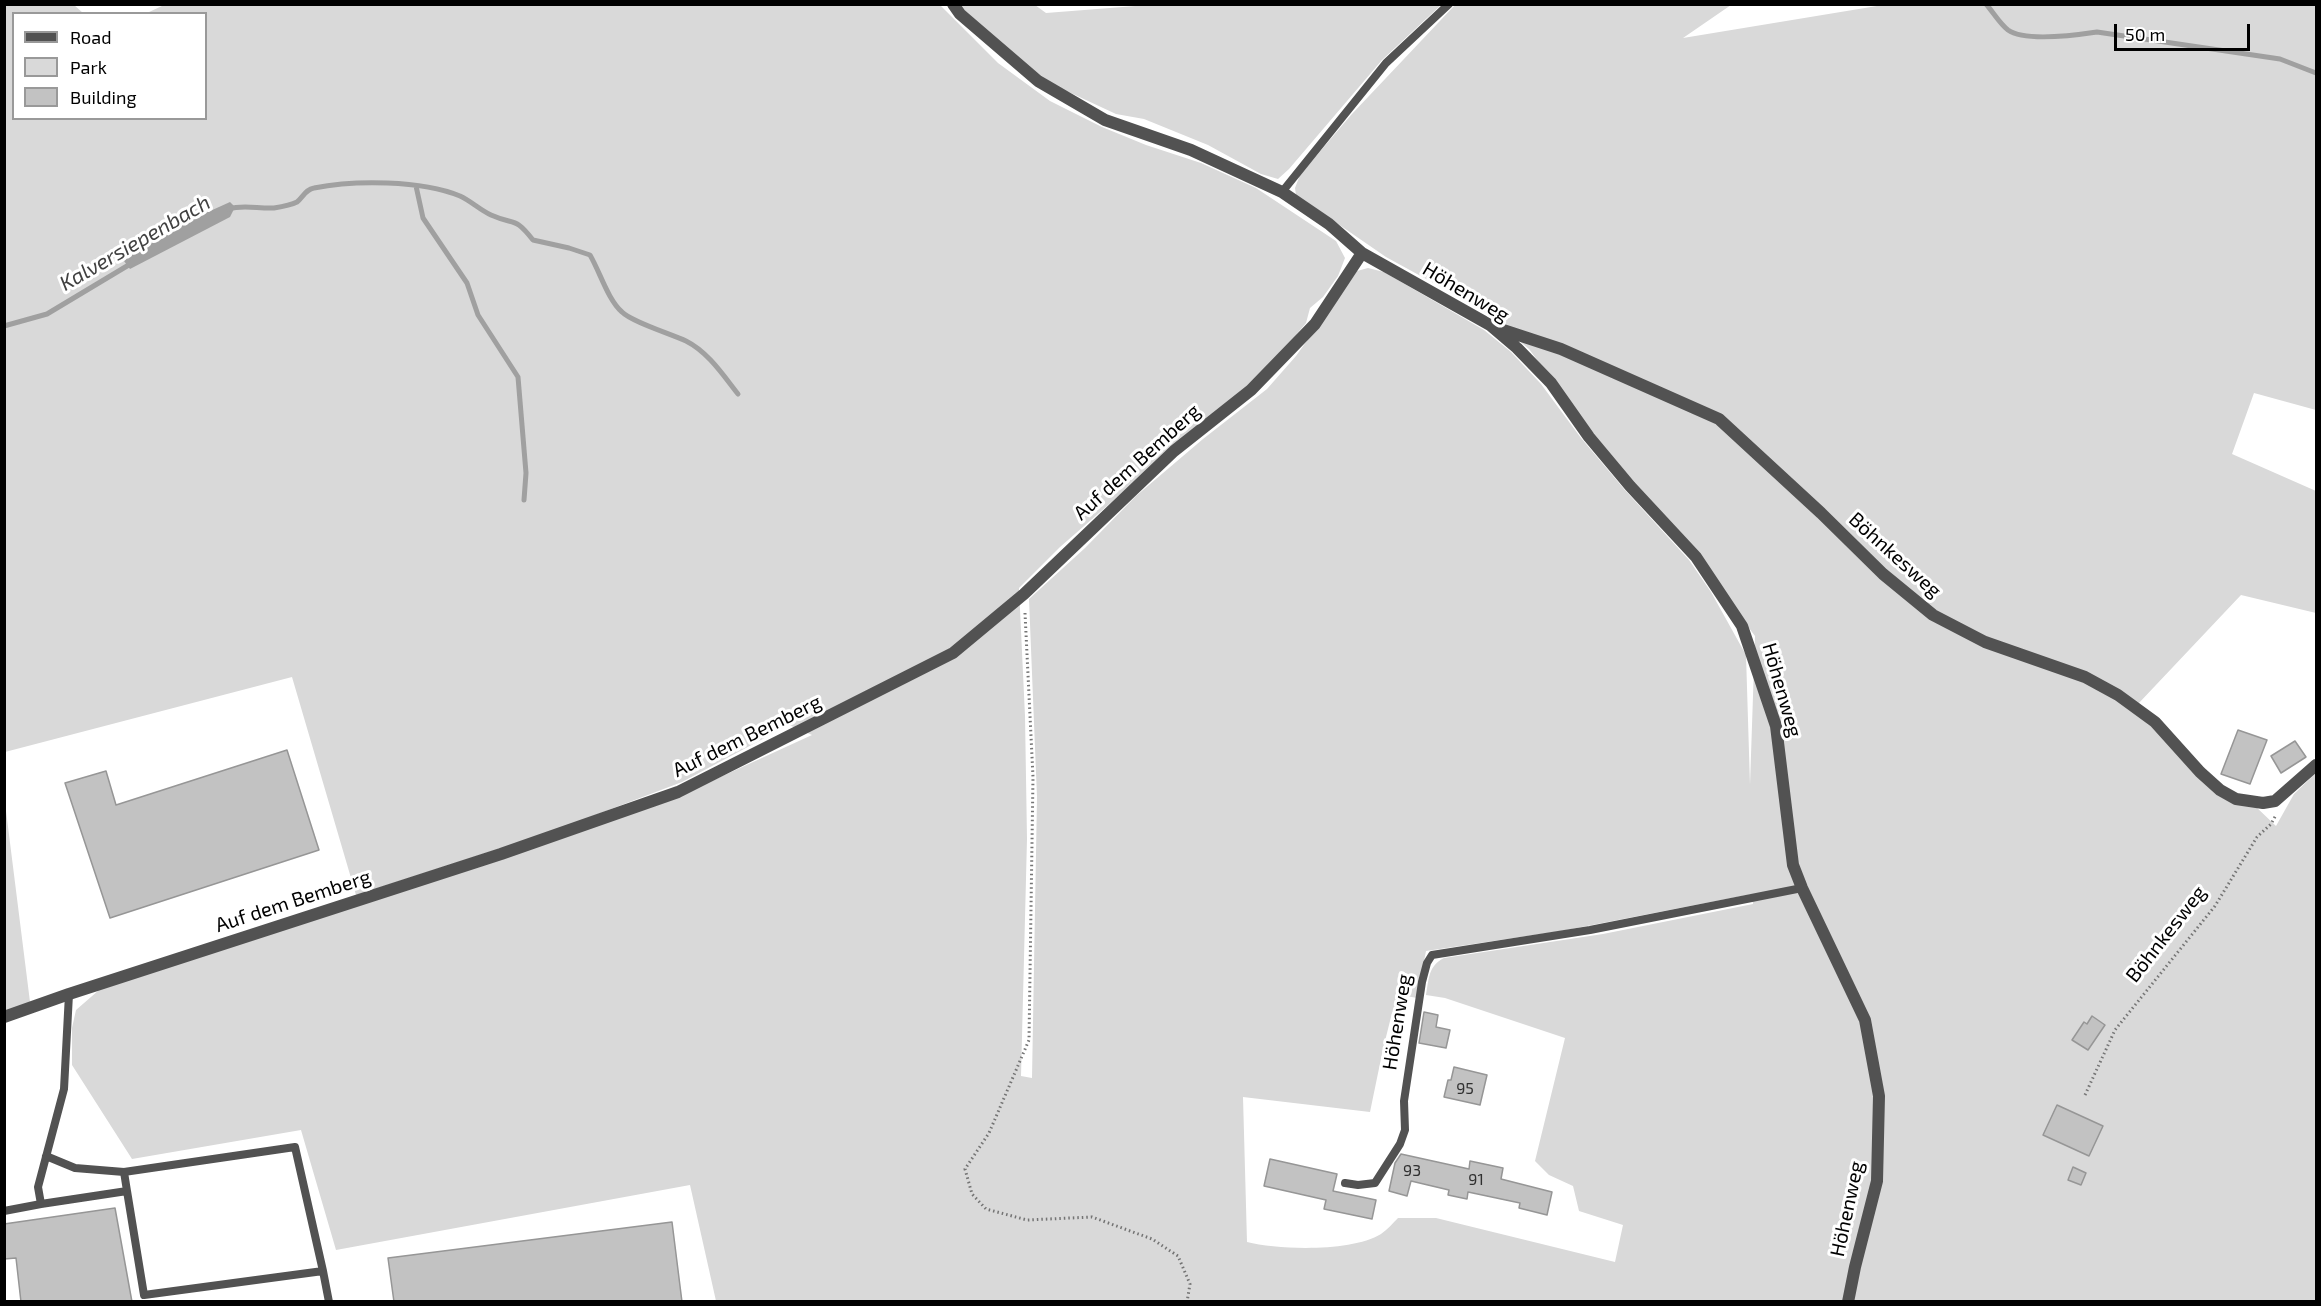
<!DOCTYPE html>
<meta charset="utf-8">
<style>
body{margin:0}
#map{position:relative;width:2321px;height:1306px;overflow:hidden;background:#fff;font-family:"Exo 2",sans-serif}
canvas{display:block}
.frame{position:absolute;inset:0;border:6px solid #000;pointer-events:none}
.legend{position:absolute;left:12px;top:12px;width:195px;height:108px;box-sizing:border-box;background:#fff;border:2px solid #999;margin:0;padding:8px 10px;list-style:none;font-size:18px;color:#000}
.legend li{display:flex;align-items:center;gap:12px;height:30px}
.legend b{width:30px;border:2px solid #999}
.scale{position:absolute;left:2114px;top:24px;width:136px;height:27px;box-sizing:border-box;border:3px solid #000;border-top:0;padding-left:8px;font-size:18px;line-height:21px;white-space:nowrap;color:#000;-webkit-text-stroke:4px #fff;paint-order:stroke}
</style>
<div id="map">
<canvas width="2321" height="1306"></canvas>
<div class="frame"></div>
<ul class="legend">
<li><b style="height:8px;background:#525252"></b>Road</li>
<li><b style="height:16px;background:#d9d9d9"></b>Park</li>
<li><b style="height:16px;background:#c2c2c2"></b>Building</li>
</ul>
<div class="scale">50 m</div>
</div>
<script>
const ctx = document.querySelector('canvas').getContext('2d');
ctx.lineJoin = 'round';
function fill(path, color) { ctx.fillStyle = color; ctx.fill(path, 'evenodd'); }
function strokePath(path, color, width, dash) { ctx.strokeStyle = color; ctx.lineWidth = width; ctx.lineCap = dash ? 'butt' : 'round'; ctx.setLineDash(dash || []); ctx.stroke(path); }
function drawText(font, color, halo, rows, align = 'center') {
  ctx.font = font + ' "Exo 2",sans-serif'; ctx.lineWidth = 6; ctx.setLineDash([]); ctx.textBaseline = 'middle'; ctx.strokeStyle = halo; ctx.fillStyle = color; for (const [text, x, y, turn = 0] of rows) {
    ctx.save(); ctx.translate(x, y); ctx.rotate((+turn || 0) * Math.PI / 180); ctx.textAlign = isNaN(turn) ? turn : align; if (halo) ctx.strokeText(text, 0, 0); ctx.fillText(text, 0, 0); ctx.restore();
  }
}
fill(new Path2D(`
 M1161,4L1441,5L1382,60L1289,169L1278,179L1261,174L1208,145L1144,119L1116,114L1058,87L1010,55L954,5H1035L1046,13Z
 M5,5H74L83,13L14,14V118H206V14L147,13L164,5H940L998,63L1050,101L1102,127L1146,145L1201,163L1256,188L1336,241L1345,258L1338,276L1323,297L1310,308L1306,323L1255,384L1169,452L1060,547L1019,588L1025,716L1027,839L1021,1076L1032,1078L1037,797L1029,599L1085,548L1136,496L1203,439L1267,389L1296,356L1357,271L1368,268L1384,272L1484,330L1511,352L1541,384L1581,438L1624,489L1689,560L1711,592L1746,655L1750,785L1755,636L1694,555L1596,439L1529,349L1481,309L1386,257L1296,195L1295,188L1300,175L1351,115L1455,5H1731L1683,38L1883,5H2316V410L2254,393L2232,454L2316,491V613L2241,595L2138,704L2087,675L2011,650L1946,618L1942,624L2009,656L2084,679L2117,696L2152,724L2198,774L2220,793L2233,801L2254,805L2276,826L2294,794L2316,773V1301H716L690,1185L336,1250L301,1130L132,1159L72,1065V1028L76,1010L99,990L668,801L812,735L789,725L682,782L548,833L356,895L292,677L5,752ZM1752,894L1753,904L1603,934L1444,958C1428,966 1429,979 1426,995L1445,998L1565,1038L1535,1161L1549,1175L1573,1186L1579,1211L1623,1225L1615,1262L1436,1218H1398C1393,1223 1387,1230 1381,1234C1352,1252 1279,1250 1247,1242L1243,1097L1370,1112L1383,1049L1392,1013L1401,995L1417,998L1426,951L1561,931Z
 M4,795L30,1002L4,1012Z`), '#d9d9d9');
fill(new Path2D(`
 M230,202L235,207L230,217L130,269L124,261L146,240Z`), '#a0a0a0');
strokePath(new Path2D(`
 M1986,4C1993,12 2000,24 2008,30C2025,42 2077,35 2097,32L2280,59L2316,73
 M416,186L423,218L467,283L478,315L518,377L526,473L524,500
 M229,209C243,204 259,209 274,208C280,207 291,205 297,202C303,197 306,189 314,188C354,180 421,180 460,196C471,201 480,210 491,215C516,226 514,216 533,240L569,248L590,255C600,272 608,300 622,312C632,322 671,334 686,341C708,352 723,375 738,394
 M4,326L47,314L132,263`), '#a0a0a0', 5);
const building = new Path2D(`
 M2238,730L2267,740L2250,784L2221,774Z
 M2295,741L2306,757L2281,773L2271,756Z
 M287,750L319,850L110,918L65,783L106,771L116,805Z
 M1424,1012L1438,1015L1436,1027L1450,1030L1446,1048L1419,1043Z
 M2092,1016L2105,1025L2088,1050L2072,1040L2084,1022L2087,1024Z
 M1454,1067L1487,1075L1480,1105L1444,1097L1448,1080H1451Z
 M2057,1105L2103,1126L2089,1156L2043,1135Z
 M1401,1154L1469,1169L1470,1161L1503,1168L1501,1179L1552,1192L1547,1215L1519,1208L1520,1203L1468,1192L1467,1199L1448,1195L1449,1190L1411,1181L1407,1196L1389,1191L1395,1163Z
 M1270,1159L1337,1174L1333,1191L1376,1200L1372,1219L1324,1209L1326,1200L1264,1186Z
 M2073,1167L2086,1173L2081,1185L2068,1180Z
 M115,1208L132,1302H21L16,1258L4,1259V1224Z
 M672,1222L682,1302H394L388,1258Z`);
fill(building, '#c2c2c2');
strokePath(building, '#969696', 1.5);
strokePath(new Path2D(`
 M1025,613L1033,777L1029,1040L989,1133L965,1169L972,1194L986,1209L1027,1220L1092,1217L1152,1239L1178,1256L1190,1284L1187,1302
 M2085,1095L2115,1030L2215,906L2257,837L2271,824L2276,815`), '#747474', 3, [1.5, 3]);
strokePath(new Path2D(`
 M1282,192L1386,63L1449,4
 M69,994L64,1089L38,1187L41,1204L127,1191L144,1295L323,1271L329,1302
 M46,1156L75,1168L124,1172L295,1147L323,1271
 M124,1172L127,1191
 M1345,1183L1358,1185L1375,1183L1400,1144L1405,1130L1404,1101L1422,982L1427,963L1432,955L1590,930L1802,888
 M4,1211L41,1204`), '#525252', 8);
strokePath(new Path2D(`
 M953,4L960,14L1038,81L1105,120L1191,150L1282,192L1329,224L1362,253L1490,325L1517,348L1551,383L1589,437L1630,486L1696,557L1742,626L1776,726L1793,865L1802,888L1865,1020L1879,1096L1877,1181L1855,1267L1848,1302
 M1497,328L1561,349L1719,419L1821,513L1883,574L1933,615L1985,642L2085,677L2118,695L2155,722L2200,772L2220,790L2236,799L2263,803L2275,801L2316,765
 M4,1017L69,994L501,854L678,792L953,653L1024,594L1174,451L1251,390L1315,324L1362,253`), '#525252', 12);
drawText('16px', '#303030', null, [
 ["95",1465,1089],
 ["93",1412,1171],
 ["91",1476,1180]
]);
drawText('20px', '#000', '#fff', [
 ["Höhenweg",1466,292,31],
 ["Auf dem Bemberg",1137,462,-42],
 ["Böhnkesweg",1895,555,42],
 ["Höhenweg",1782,690,74],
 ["Auf dem Bemberg",747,736,-26],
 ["Auf dem Bemberg",293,901,-18],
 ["Böhnkesweg",2166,934,-52],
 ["Höhenweg",1397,1022,-81],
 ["Höhenweg",1847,1209,-78]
]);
drawText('italic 21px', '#414141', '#fff', [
 ["Kalversiepenbach",135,243,-30]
]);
</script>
